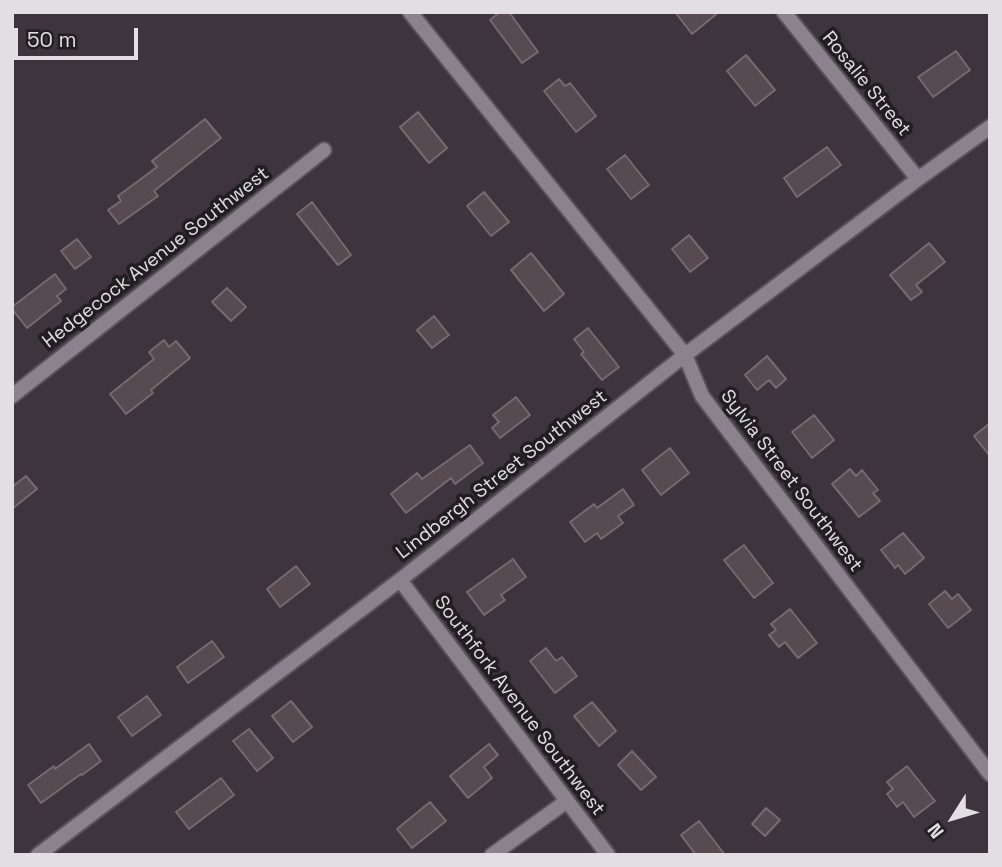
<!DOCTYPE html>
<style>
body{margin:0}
#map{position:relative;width:1002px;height:867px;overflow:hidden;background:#3d343e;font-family:"Space Grotesk",sans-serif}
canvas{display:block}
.frame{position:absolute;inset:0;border:14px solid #e3dee4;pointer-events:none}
.north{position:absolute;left:918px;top:783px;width:70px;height:70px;-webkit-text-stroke:5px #211e22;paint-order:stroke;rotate:233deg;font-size:19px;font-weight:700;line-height:28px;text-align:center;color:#e3dee4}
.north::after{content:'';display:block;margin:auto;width:24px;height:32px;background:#e3dee4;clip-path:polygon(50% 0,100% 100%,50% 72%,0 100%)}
.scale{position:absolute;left:14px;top:28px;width:124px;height:32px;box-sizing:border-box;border:4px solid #e3dee4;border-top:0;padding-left:9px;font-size:21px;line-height:24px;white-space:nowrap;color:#e3dee4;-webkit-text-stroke:5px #211e22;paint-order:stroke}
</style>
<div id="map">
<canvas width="1002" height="867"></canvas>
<div class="frame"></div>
<div class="north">N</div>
<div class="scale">50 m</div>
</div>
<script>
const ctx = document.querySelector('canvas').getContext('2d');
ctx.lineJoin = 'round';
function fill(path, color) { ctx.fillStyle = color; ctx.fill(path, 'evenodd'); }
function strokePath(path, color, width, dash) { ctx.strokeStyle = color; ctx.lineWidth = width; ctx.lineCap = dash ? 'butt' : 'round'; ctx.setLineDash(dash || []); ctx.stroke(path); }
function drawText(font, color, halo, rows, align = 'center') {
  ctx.font = font + ' "Space Grotesk",sans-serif'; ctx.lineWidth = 7; ctx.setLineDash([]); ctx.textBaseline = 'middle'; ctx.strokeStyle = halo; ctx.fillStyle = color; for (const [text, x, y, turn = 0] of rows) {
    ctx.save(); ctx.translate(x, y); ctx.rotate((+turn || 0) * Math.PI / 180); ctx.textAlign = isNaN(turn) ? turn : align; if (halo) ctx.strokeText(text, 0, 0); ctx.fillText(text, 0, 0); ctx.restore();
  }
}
const building = new Path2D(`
 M500,12H509L538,52L522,63L490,20Z
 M675,12H719L692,34Z
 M956,51L970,70L933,97L918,77Z
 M746,55L775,90L755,106L727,71Z
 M559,79L565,86L570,83L596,116L576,132L544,91Z
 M418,112L447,148L429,163L400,127Z
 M205,119L221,138L154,191L158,196L119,224L108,210L121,201L118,196L157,167L152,161Z
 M827,147L841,165L797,197L784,178Z
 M625,155L649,185L631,199L607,169Z
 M484,192L509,222L491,236L467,206Z
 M312,202L351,255L338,265L297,214Z
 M689,235L708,258L690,272L672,249Z
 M77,239L91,257L75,269L61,251Z
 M929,243L945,262L916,285L922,292L911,300L890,275Z
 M531,253L564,294L544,311L511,270Z
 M55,274L66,289L57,296L61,301L27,328L12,309V307Z
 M227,288L246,307L231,321L212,302Z
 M434,316L449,335L432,348L417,330Z
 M588,328L619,367L602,380L581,354L584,352L574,339Z
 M164,340L169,347L176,341L190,358L151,390L153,393L126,414L110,394L154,359L149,352Z
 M767,356L786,379L776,388L769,380L757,390L745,375Z
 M516,397L530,415L500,438L492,428L499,422L493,415Z
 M814,415L834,440L812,458L792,432Z
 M990,423V456L974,436Z
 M470,445L483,463L455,484L451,478L406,513L391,494L417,473L422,479Z
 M670,448L689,473L661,495L642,470Z
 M850,469L856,476L862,470L878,490L873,493L880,501L859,517L832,484Z
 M26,476L37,489L12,509V487Z
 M623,489L634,505L618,516L623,523L601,539L597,533L585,542L570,522L594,504L597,508Z
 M903,533L924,558L905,574L898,565L895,568L881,550Z
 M744,545L773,583L754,598L724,560Z
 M513,559L526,577L501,595L505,600L484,615L467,592Z
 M296,566L310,584L280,607L267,589Z
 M945,591L952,599L958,594L971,610L948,628L929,604Z
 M790,609L817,643L798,658L785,642L779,647L769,635L776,630L771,624Z
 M212,641L224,657L188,683L177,667Z
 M546,648L556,661L562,657L577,676L555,693L530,661Z
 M147,696L161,715L132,736L118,717Z
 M291,701L312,727L293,742L272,716Z
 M592,702L616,731L599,746L574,716Z
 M249,729L273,758L257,771L233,741Z
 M89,744L101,761L82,775L81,774L41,803L28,785L54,766L55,769Z
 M489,744L498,755L484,767L492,778L468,798L450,776Z
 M632,751L656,777L641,790L618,765Z
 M907,766L935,801L914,817L903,802L897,807L887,794L893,789L887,782Z
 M221,778L234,795L189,829L176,812Z
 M430,802L446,821L412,848L397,829Z
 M766,808L780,820L765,836L752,824Z
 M699,821L725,855H696L681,835Z`);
fill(building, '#574a50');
strokePath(building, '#776970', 2);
const street = new Path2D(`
 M410,12L685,355L702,396L990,774
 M784,12L918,179
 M12,396L324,150
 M400,580L608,855
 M38,855L400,580L685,355L918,179L990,127
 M492,855L567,801`);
strokePath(street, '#59525a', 18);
strokePath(street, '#8c828e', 14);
drawText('19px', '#e3dee4', '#211e22', [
 ["Rosalie Street",866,84,51],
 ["Hedgecock Avenue Southwest",156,258,-38],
 ["Lindbergh Street Southwest",502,475,-38],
 ["Sylvia Street Southwest",791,481,53],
 ["Southfork Avenue Southwest",519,706,53]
]);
</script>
